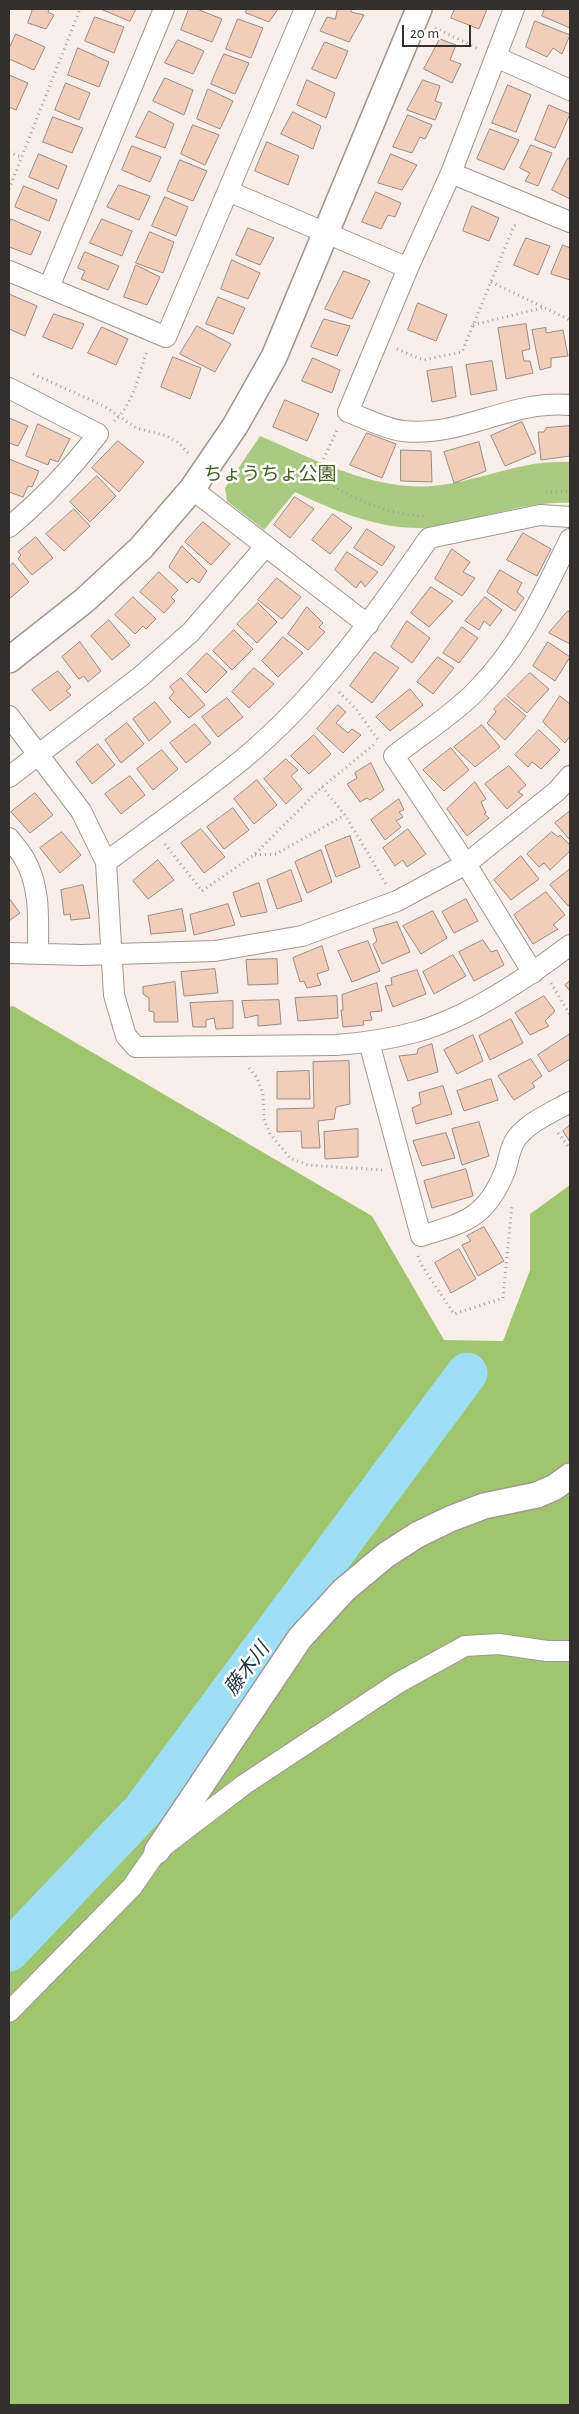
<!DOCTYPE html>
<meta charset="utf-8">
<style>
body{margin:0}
#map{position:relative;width:579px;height:2414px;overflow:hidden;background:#faeee8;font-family:"Alegreya Sans",sans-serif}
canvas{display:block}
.frame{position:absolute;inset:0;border:10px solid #332f2d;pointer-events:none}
.scale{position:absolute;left:402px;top:25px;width:69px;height:22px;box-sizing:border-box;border:2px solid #332f2d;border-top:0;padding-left:6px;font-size:15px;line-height:18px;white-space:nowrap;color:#332f2d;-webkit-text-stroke:4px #fff;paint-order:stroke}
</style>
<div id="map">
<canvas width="579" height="2414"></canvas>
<div class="frame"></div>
<div class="scale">20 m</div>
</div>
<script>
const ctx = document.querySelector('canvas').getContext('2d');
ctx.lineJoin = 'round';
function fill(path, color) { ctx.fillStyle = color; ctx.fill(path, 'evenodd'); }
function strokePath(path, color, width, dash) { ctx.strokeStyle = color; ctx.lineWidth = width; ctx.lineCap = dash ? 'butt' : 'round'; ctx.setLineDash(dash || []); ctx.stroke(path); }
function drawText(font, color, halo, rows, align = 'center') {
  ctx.font = font + ' "Alegreya Sans","Noto Sans JP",sans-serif'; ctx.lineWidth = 5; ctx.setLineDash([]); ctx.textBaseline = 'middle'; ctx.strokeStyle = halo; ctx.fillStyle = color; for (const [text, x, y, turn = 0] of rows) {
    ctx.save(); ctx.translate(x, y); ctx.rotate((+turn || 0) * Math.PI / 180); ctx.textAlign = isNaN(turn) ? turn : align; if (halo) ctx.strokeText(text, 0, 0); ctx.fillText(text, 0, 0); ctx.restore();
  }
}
fill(new Path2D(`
 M260,436C319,461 381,496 448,484C489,477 528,459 570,462V503C527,501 485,518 442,526C392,535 339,513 295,492L264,530L227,501L225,488Z`), '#a9cb81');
fill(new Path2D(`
 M13,1006L372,1216L444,1340L503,1341L530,1270V1214L570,1185V2405H9V1007Z`), '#9fc66e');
strokePath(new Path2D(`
 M9,1951L143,1810L467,1373`), '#9cdff6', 41);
const building = new Path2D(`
 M33,9H49L48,12L54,15L46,29L28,23Z
 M101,9H136L130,21Z
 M189,9H197L222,19L212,42L181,30Z
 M247,9H278L269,22L246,13Z
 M338,9H351V12L364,15L349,42L320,31L327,17L335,19Z
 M455,9H487L479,29L451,18Z
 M545,9H570V28L542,16Z
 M95,17L124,27L114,53L85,41Z
 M238,19L263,28L251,58L226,49Z
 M535,21L570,35L562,54L553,48L547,57L526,47Z
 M16,34L45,47L34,70L9,59V49Z
 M440,39L456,45L450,60L461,64L452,83L424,69Z
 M178,40L204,51L193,74L165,63Z
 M325,42L348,51L336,79L312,69Z
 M78,48L109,62L99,87L68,75Z
 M224,54L249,63L235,94L211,84Z
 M9,75L28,83L16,110L9,107Z
 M165,78L193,90L184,115L153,101Z
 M307,80L335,93L326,118L297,105Z
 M423,80L440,86L435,101L442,103L435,120L407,110Z
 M66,83L90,93L79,120L55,110Z
 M508,85L531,95L516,132L492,123Z
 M208,89L233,101L220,129L197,119Z
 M549,105L570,114L555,148L535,140Z
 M149,111L174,124L165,148L136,137Z
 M293,112L321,126L313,149L281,134Z
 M408,115L432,125L425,139L420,137L412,153L393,147Z
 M53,117L83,128L72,153L43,142Z
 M193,125L219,135L205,165L181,154Z
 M490,129L519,140L504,170L477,159Z
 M267,142L299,156L288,185L255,171Z
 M531,145L552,153L538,186L525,181L530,173L520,168Z
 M132,146L161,157L150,182L122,170Z
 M39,154L67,166L58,189L29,177Z
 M391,154L417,165L402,190L378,183Z
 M568,158L570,159V199L552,190Z
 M180,160L207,171L193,201L167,191Z
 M119,185L150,196L139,220L107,207Z
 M24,186L57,200L49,221L15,207Z
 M376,192L401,203L395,217L388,215L381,229L362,222Z
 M165,197L188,207L176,236L152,226Z
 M472,206L499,218L489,241L463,231Z
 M11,219L41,232L31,255L9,247V225Z
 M102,219L132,231L122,256L90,243Z
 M248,228L274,238L260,265L236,255Z
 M150,232L174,242L163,273L136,263Z
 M526,238L550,246L538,275L514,265Z
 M563,245L570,248V280L551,274Z
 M85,252L119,266L108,290L81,279L85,271L78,268Z
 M232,260L260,273L248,299L221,289Z
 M136,265L160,277L147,305L124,297Z
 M344,271L370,281L352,319L325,309Z
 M9,294L37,306L25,336L9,329Z
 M218,297L245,308L233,334L206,324Z
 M418,303L447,315L436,341L408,330Z
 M54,314L84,324L72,349L43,337Z
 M324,319L350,326L337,356L311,347Z
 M526,324L530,349L522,351L524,361H530L533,373L506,379L498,328Z
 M197,326L231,344L215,372L180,354Z
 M102,327L128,339L116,365L88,353Z
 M546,328V333L563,330L568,356L551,358V367L540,370L532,330Z
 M173,357L201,368L190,399L161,387Z
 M313,358L340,370L332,393L302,381Z
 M492,361L497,390L471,395L466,365Z
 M452,367L456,397L432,402L427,371Z
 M285,400L319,414L307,441L273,427Z
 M9,418L28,426L18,446L9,443Z
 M522,422L536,453L505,466L491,436Z
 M38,424L70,439L58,462L50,459L48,465L26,456Z
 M570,426V456L541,460L538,432H544L546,428Z
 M367,433L396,444L382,478L350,465Z
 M118,441L144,462L119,492L92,468Z
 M479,442L486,471L454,483L444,452Z
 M401,450L431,451L432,482L401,481Z
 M9,459L39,471L32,487L28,486L23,497L9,492Z
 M97,476L116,496L90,522L70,502Z
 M295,497L314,509L290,538L274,525Z
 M74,509L90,526L64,551L46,534Z
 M333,514L352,528L330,554L312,540Z
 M203,522L230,544L211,565L185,542Z
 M367,529L395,547L382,566L354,548Z
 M523,533L551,549L537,576L507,560Z
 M36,537L53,558L32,575L18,559L21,555L18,552Z
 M182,546L207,571L199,583L192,578L187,583L169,567Z
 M452,549L470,562L463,572L475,578L462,596L435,579Z
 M347,552L378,572L365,587L361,581L356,588L335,570Z
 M13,563L29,582L9,599V567Z
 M500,570L522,583L517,592L524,598L515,611L487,592Z
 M159,572L178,590L171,597L175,601L164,613L140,592Z
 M277,578L301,597L282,619L258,600Z
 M431,587L453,601L429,627L411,613Z
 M133,597L156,619L146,629L143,626L135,634L115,615Z
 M485,597L502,610L490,626L484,621L479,630L465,621Z
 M258,603L277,622L257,643L237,624Z
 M307,607L323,623L319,627L325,632L308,650L288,634Z
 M568,611L570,612V644L549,633Z
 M109,620L130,645L112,660L91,636Z
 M407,621L430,638L412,663L391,647Z
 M462,627L478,638L459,663L443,653Z
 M234,630L253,649L232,670L213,651Z
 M283,637L303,653L278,677L262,661Z
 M80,642L101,671L88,682L84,676L79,679L62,657Z
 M548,642L570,657L555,681L533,666Z
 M375,652L399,668L372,703L350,686Z
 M207,653L227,672L206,693L187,674Z
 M438,657L454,668L433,694L417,682Z
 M254,668L274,684L249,708L232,692Z
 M58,671L71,687L66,691L71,695L50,711L32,690Z
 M530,673L549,689L527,713L507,696Z
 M181,678L205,705L189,718L169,698L174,692L170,687Z
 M410,689L423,705L390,731L376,717Z
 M560,696L570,704V736L565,743L543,722Z
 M227,698L243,717L218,737L202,717Z
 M505,698L526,716L505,740L487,723L496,712L494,709Z
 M155,702L171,722L149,741L133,719Z
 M338,705L346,712L336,723L348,733L352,729L361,735L343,753L317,729Z
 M127,723L144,744L121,763L105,740Z
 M195,724L211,743L186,763L170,743Z
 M482,725L500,747L475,767L454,747Z
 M539,730L560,750L541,769L532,762L528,767L515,755Z
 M314,735L331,754L309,774L291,756Z
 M98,744L115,765L92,784L76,762Z
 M451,748L469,770L444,791L423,770Z
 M162,750L178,769L153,790L137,769Z
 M286,759L298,770L291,776L302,789L286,804L264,779Z
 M371,763L384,790L370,800L367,798L360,802L347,784L357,778L355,773Z
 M509,766L526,785L518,792L523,795L507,809L485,784Z
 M130,776L145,795L121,814L105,794Z
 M257,780L277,805L254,824L234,799Z
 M475,782L486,799L481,802L486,813L484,814L489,818L467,836L447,809Z
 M35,793L53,815L30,833L11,812Z
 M399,799L404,810L399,812L403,817L396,821L401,827L385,840L371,820Z
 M233,808L249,830L224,849L207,827Z
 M570,811V840L555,823Z
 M201,829L225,857L204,873L181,843Z
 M408,829L426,854L407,867L403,860L395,866L383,848Z
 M62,832L81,855L60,873L40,848Z
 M552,832L558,837L560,835L570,845V851L550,870L544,863L539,867L527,854Z
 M350,836L360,867L336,877L325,846Z
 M321,850L332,882L307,893L295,862Z
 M521,856L539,879L511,900L494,880Z
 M158,860L174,880L148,899L133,881Z
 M570,869V904L568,906L550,885Z
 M291,870L302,901L277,909L267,880Z
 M259,883L267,912L241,917L233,893Z
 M83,885L90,918L71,920L70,914L64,915L61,890Z
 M546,892L565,915L553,925L558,929L533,944L514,915Z
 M9,898L20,913L9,921Z
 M466,899L478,921L454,933L442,912Z
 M228,904L235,925L194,935L190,915Z
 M182,909L186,931L151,934L148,916Z
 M433,911L447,938L421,954L403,926Z
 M397,922L410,952L382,964L373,944L377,941L373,929Z
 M483,940L491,952L497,950L504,965L474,981L459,952Z
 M368,941L380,971L352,982L338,951Z
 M322,946L329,970L317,974L321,985L307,988L304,981L300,982L293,958Z
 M453,955L466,976L434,994L423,972Z
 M277,959L278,984L248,985L246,960Z
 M215,969L218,993L184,996L181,972Z
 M417,970L426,994L393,1007L385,986L392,985L391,978Z
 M570,981V991L565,985Z
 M175,982L178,1022H154V1012L149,1011V998L143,994V987Z
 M377,983L382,1011L370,1012L372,1020L363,1021L364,1025L343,1027L341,1010H343L342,995Z
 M337,996L338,1018L298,1021L295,998Z
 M544,996L555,1011L545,1021L549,1026L530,1035L515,1013Z
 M279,1000L281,1024L258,1026V1015L245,1018L242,1001Z
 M233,1001V1028L216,1029L214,1018L206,1020V1027H193L190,1003Z
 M511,1019L523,1043L490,1060L479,1036Z
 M570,1034V1059L549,1072L538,1055Z
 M473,1035L483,1061L457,1074L444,1050Z
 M432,1044L438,1072L408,1081L399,1056L417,1054L418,1049Z
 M531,1059L542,1076L532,1083L535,1087L514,1100L498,1076Z
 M349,1061L350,1104L336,1107L334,1119L318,1121L320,1148H302L301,1131L277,1132V1109L314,1108L313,1062Z
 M309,1071L310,1099H277V1072Z
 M491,1079L498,1100L464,1111L457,1091Z
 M443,1086L452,1114L416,1124L412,1108L421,1104L419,1093Z
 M479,1122L489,1156L462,1165L452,1129Z
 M570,1125V1142L563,1131Z
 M358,1129V1157L325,1159L324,1132Z
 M446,1133L455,1158L422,1166L413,1141Z
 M466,1169L473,1196L432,1208L424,1181Z
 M484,1227L504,1261L478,1276L462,1245L471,1241L467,1236Z
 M459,1249L476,1279L451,1293L435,1263Z`);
fill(building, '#f2cdba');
strokePath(building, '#968b86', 1);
const minor = new Path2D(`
 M514,9L451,173L408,268L348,412C365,418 385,429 403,431C460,438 513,399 570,405
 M496,57L570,90
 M451,173L570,222
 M228,191L408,268
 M9,271L166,337L305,9
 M49,287L164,9
 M9,388L98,434C71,469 43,499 9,527
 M192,489L368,625
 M9,716L81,811L106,862L114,995L126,1036L136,1047L336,1045C364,1043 390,1039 416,1032C467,1018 528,977 570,945
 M9,777L140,677L191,632L265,547
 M9,838C14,845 21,852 25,860C41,888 38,922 38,953
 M106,862C152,828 199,795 243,759C318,697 374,617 429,538L540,515L570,517
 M9,953L82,955L215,951L302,936L397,901L466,864L557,791L570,776
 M533,973L466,864L394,756C420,735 453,715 476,691C521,645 542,596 570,539
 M369,1042L421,1236C466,1222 486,1218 505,1171C509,1160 509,1149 516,1139C528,1122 553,1112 570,1102
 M9,2012L132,1887L157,1851L245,1784L398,1683L465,1646L499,1644L547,1651H570`);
const tertiary = new Path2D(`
 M9,660L85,600L141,548L192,489L235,426L274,357L419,9
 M157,1851L300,1638L344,1590L386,1555L417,1535L450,1519L484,1506L537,1495L555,1487L570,1476`);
strokePath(minor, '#a19691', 22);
strokePath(tertiary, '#a19691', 28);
strokePath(new Path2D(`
 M435,28L477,48
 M9,152L21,157
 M9,189L80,9
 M491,282L570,320
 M473,325L542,308
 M397,349L423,360L462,352L514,226L518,224
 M33,374L104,406L136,428L167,436L179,443L188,453
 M114,421C133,405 139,374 147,351
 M315,477L338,428
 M228,480C250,481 271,464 295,470C314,475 331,486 348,494C372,507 398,515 425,516
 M546,492L570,491
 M339,692L356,709L379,741
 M322,787L345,815L386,884
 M165,844L202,891L254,855L322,787L377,742
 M255,855L276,854L345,815
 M551,983L570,1015
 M249,1068L257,1078L263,1094L264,1119L270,1134L290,1158L308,1165L383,1170
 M558,1133L570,1149
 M418,1256L421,1264L454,1314L503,1298L512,1205`), '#a79e9a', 3, [1, 4]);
strokePath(minor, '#fff', 20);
strokePath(tertiary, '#fff', 25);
drawText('19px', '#455e21', '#fff', [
 ["ちょうちょ公園",270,474]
]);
drawText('italic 20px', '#1b3139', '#fff', [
 ["藤木川",247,1669,-53]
]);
</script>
